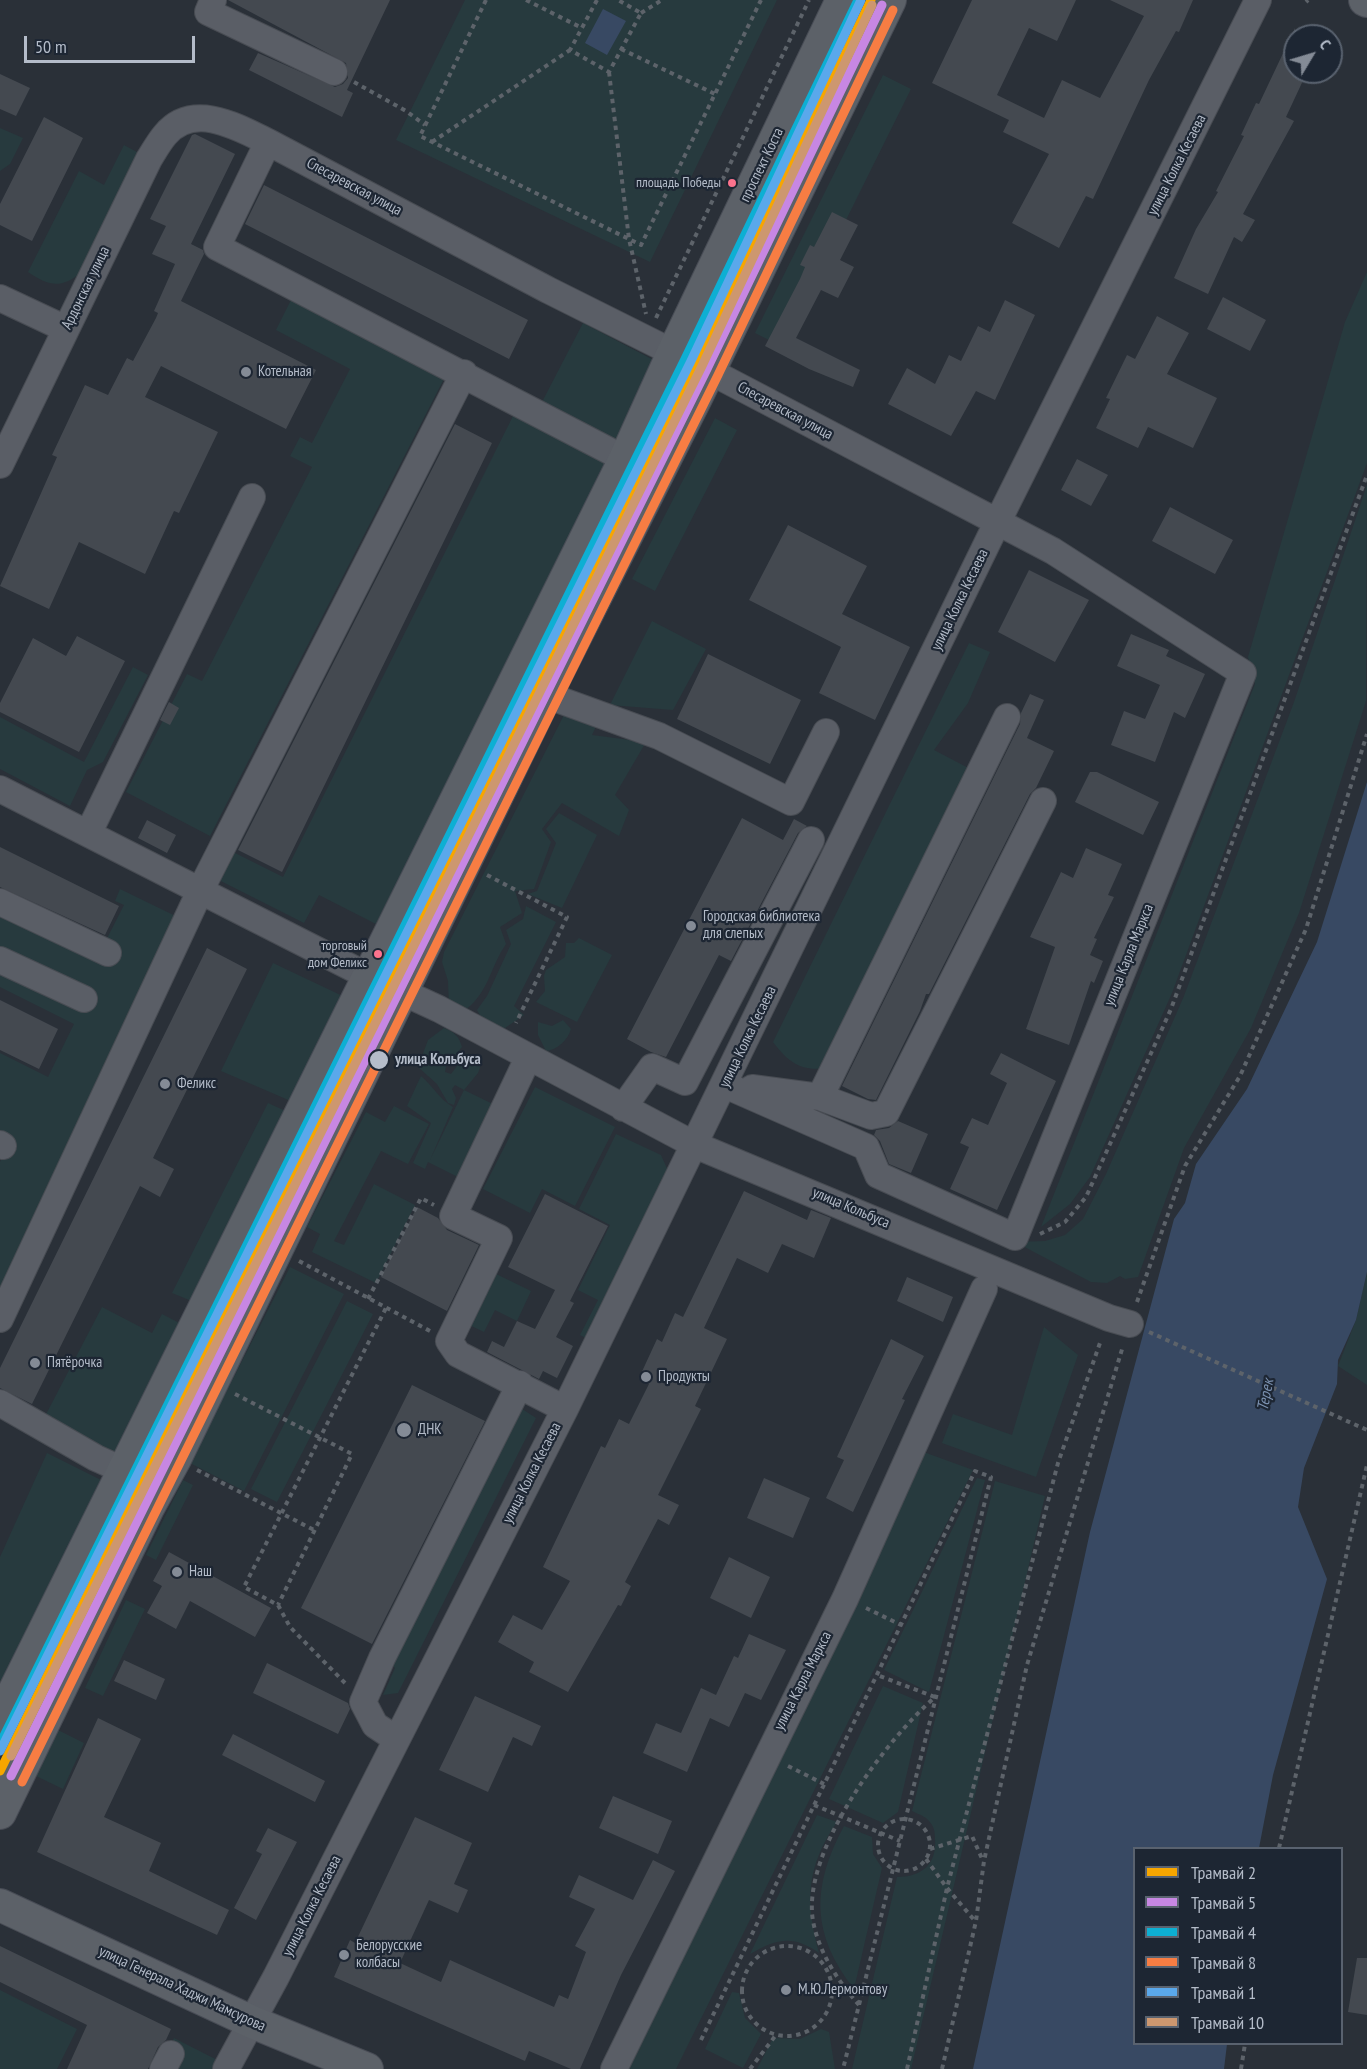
<!DOCTYPE html>
<meta charset="utf-8">
<style>
body{margin:0}
#map{position:relative;width:1367px;height:2069px;overflow:hidden;background:#2a3038;font-family:"PT Sans Narrow",sans-serif}
canvas{display:block}
.legend{position:absolute;left:1133px;top:1847px;width:210px;height:198px;box-sizing:border-box;background:#1d2633;border:2px solid #59626f;margin:0;padding:8px 10px;list-style:none;font-size:18px;color:#b4bcc9}
.legend li{display:flex;align-items:center;gap:12px;height:30px}
.legend b{width:30px;border:2px solid #59626f}
.north{position:absolute;left:1283px;top:24px;width:60px;height:60px;box-sizing:border-box;background:#1d2633;border:2px solid #59626f;border-radius:50%;rotate:52deg;font-size:16px;font-weight:700;line-height:24px;text-align:center;color:#b4bcc9}
.north::after{content:'';display:block;margin:auto;width:21px;height:27px;background:#848b96;clip-path:polygon(50% 0,100% 100%,50% 72%,0 100%)}
.scale{position:absolute;left:24px;top:36px;width:171px;height:27px;box-sizing:border-box;border:3px solid #b4bcc9;border-top:0;padding-left:8px;font-size:18px;line-height:21px;white-space:nowrap;color:#b4bcc9;-webkit-text-stroke:4px #1d2633;paint-order:stroke}
</style>
<div id="map">
<canvas width="1367" height="2069"></canvas>
<ul class="legend">
<li><b style="height:8px;background:#f7a600"></b>Трамвай 2</li>
<li><b style="height:8px;background:#c787e3"></b>Трамвай 5</li>
<li><b style="height:8px;background:#0dafd3"></b>Трамвай 4</li>
<li><b style="height:8px;background:#f77d43"></b>Трамвай 8</li>
<li><b style="height:8px;background:#5aa8eb"></b>Трамвай 1</li>
<li><b style="height:8px;background:#cd976f"></b>Трамвай 10</li>
</ul>
<div class="north">С</div>
<div class="scale">50 m</div>
</div>
<script>
const ctx = document.querySelector('canvas').getContext('2d');
ctx.lineJoin = 'round';
function fill(path, color) { ctx.fillStyle = color; ctx.fill(path, 'evenodd'); }
function strokePath(path, color, width, dash) { ctx.strokeStyle = color; ctx.lineWidth = width; ctx.lineCap = dash ? 'butt' : 'round'; ctx.setLineDash(dash || []); ctx.stroke(path); }
function drawText(font, color, halo, rows, align = 'center') {
  ctx.font = font + ' "PT Sans Narrow",sans-serif'; ctx.lineWidth = 4.5; ctx.setLineDash([]); ctx.textBaseline = 'middle'; ctx.strokeStyle = halo; ctx.fillStyle = color; for (const [text, x, y, turn = 0] of rows) {
    ctx.save(); ctx.translate(x, y); ctx.rotate((+turn || 0) * Math.PI / 180); ctx.textAlign = isNaN(turn) ? turn : align; if (halo) ctx.strokeText(text, 0, 0); ctx.fillText(text, 0, 0); ctx.restore();
  }
}
fill(new Path2D(`
 M465,0H777L650,262L396,140Z
 M883,75L911,89L783,347L755,333Z
 M0,128L23,138L10,164L0,171Z
 M124,145L146,157L81,273C60,289 49,286 28,272L79,171L104,185Z
 M1367,272V463L1172,993L1090,1177L1070,1204L1041,1227L1255,684L1248,657L1345,322Z
 M298,286L451,365L210,836L126,792L187,674L202,681L312,467L290,456L300,437L312,443L350,369L276,330Z
 M583,323L665,366L625,445L542,402Z
 M523,396L617,443L376,924L319,895L304,923L199,870L231,851L283,877Z
 M715,418L737,430L655,591L632,579Z
 M1367,485L1366,701L1299,913L1251,1028L1184,1148L1138,1277L1125,1279L1120,1276L1107,1283L1091,1282L1015,1242L1045,1241L1065,1235L1083,1219L1106,1174L1184,996L1294,702Z
 M652,621L706,649L673,710L610,705Z
 M969,643L990,652L968,703L934,750L976,772L826,1068C801,1072 787,1061 773,1042Z
 M133,667L148,675L103,762L87,770L70,806L0,769V717L84,762Z
 M570,703L604,710L592,735L646,742L615,795L629,810L619,836L562,803L542,829L551,842L534,889L515,891L522,913L500,927L506,944C490,967 488,996 462,1012L449,1005L448,981L442,962L444,952Z
 M559,813L597,835L562,908L528,894L537,891L556,843L546,829Z
 M120,889L196,926L0,1322V1162L11,1140L0,1135V1053L48,1077L74,1024L0,987V910L97,958L124,905L115,901Z
 M526,906L556,922L514,1006L524,1015L505,1028H492L483,1021L477,1010L487,996L511,944L506,930L523,919Z
 M579,938L612,955L577,1022L536,1002L545,991L544,976L546,970L565,957L566,943H574Z
 M273,963L351,1000L300,1105L221,1071Z
 M563,1020L571,1029C568,1040 557,1050 546,1051L538,1035V1022L552,1026Z
 M444,1028C454,1032 459,1036 462,1047L446,1066L445,1072L451,1074L467,1053L481,1064L478,1073L464,1090L499,1107L464,1180L428,1162L425,1169L413,1163L431,1123L407,1106L421,1076C433,1086 439,1099 453,1107L430,1160L464,1090L455,1085L452,1089L456,1098L454,1105L448,1103L437,1084L418,1067L428,1040Z
 M535,1087L615,1127L575,1206L542,1189L530,1213L483,1189Z
 M268,1103L292,1114L199,1304L172,1293Z
 M394,1106L429,1124L408,1164L381,1151L334,1241L344,1245L374,1184L415,1205L376,1283L312,1252L320,1234L307,1227L366,1112L385,1122Z
 M616,1134L661,1155L669,1173L588,1339L580,1335L598,1300L578,1290L610,1225L579,1209Z
 M290,1267L344,1294L244,1491L190,1463Z
 M486,1269L531,1291L517,1321L495,1310L484,1332L461,1321Z
 M1367,1272V1385L1338,1366L1356,1320Z
 M347,1301L373,1314L277,1502L251,1489Z
 M102,1307L152,1333L162,1314L187,1327L119,1461L42,1422Z
 M1044,1327L1078,1355L1036,1477L942,1443L953,1414L1012,1435Z
 M516,1405L536,1418L398,1693L383,1695L395,1668L387,1658Z
 M921,1451L973,1470L676,2069H623Z
 M47,1453L109,1484L0,1693V1557Z
 M977,1478L985,1480L929,1692L884,1670Z
 M183,1480L193,1485L156,1560L146,1555Z
 M995,1481L1045,1496L911,2069H852L897,1877C922,1877 937,1864 935,1839C935,1832 934,1826 929,1821C925,1816 918,1814 912,1811Z
 M126,1600L145,1609L103,1696L85,1688Z
 M883,1686L923,1703L898,1812L883,1823L829,1799Z
 M58,1730L84,1743L63,1789L36,1776Z
 M817,1815L837,1822C806,1867 805,1902 819,1953C793,1934 776,1939 750,1954Z
 M844,1826L872,1837L873,1854L882,1868L854,1989C811,1934 811,1887 844,1826Z
 M0,1990L77,2029L57,2069H0Z
 M732,1992L739,1993L745,2018L761,2034L743,2068L705,2049Z
 M821,2029L829,2032L835,2069H757L773,2038L800,2039Z
 M174,2038L227,2065L225,2069H159Z`), '#273a3e');
fill(new Path2D(`
 M603,9L626,21L607,55L585,43Z
 M1367,782V1272L1356,1320L1338,1360L1337,1384L1304,1468L1298,1507L1327,1579L1273,1775L1259,1848H1134V2044H1227L1224,2069H973L1090,1532L1174,1219L1185,1203L1196,1164L1247,1089L1317,942Z`), '#384963');
fill(new Path2D(`
 M228,0H390L347,90L353,93L342,117L249,70L258,53L335,87L343,84L348,78L346,63Z
 M972,0H1076L1057,41L1029,28L997,95L1044,118L1062,80L1100,98L1144,16L1110,0H1193L1179,32L1176,31L1149,80L1093,199L1086,196L1059,248L1012,223L1049,154L1003,132L1009,120L932,83Z
 M1295,28V72H1307L1286,117L1294,121L1243,214L1255,220L1242,242L1234,237L1208,294L1174,278L1196,229L1218,192L1216,191L1244,136L1241,135L1256,103L1259,104Z
 M0,74L30,88L16,116L0,109Z
 M44,117L83,138L32,241L0,225V204Z
 M195,134L235,154L191,244L203,250L204,254L181,301L316,370L286,429L161,366L145,397L218,432L179,513L174,511L145,574L79,542L49,609L0,586L57,457L52,455L85,385L108,395L127,358L133,361L156,318L158,313L154,311L175,264L152,254L166,226L150,219L192,135Z
 M264,185L528,320L509,359L245,224Z
 M832,212L858,225L840,260L854,267L838,298L821,290L796,338L860,370L853,387L809,369L765,346L800,279L805,267L800,265L810,245L814,247Z
 M1223,297L1266,320L1250,351L1207,329Z
 M1005,300L1035,315L995,400L976,391L951,436L888,404L907,368L935,384L949,355L961,361L978,326L990,332Z
 M1157,316L1189,333L1167,374L1217,398L1193,448L1148,427L1138,448L1096,428L1110,399L1106,398L1127,355L1135,359Z
 M455,424L492,443L282,872L238,850Z
 M1077,459L1108,475L1091,506L1061,490Z
 M1170,507L1233,540L1215,574L1152,541Z
 M788,525L867,566L842,614L910,647L875,720L819,693L841,647L749,600Z
 M1029,570L1089,600L1055,662L998,632Z
 M1131,634L1169,650L1166,656L1205,674L1185,718L1174,712L1155,762L1111,745L1124,711L1145,719L1160,685L1117,666Z
 M77,636L125,661L79,752L0,712V703L33,638L66,656Z
 M708,654L801,700L770,764L677,719Z
 M1030,694L1044,700L1027,738L1054,751L1036,788L1030,794L929,994H926L920,1011L876,1100L868,1099L842,1086L1020,724L1021,713Z
 M169,702L179,708L170,725L160,720Z
 M1090,772H1097L1159,802L1143,835L1075,802Z
 M742,818L783,840L794,819L807,826L798,833L731,961L719,955L666,1057L651,1052L627,1039Z
 M147,820L176,835L167,853L138,838Z
 M0,847L119,906L105,935L0,887Z
 M1086,848L1122,864L1108,895L1114,897L1094,938L1097,939L1090,955L1103,961L1094,983L1091,981L1069,1045L1026,1029L1055,947L1030,937L1061,872L1073,878Z
 M207,948L247,969L153,1158L174,1169L160,1197L140,1186L32,1404L0,1388V1368Z
 M0,1000L58,1029L39,1069L0,1050Z
 M1001,1053L1056,1081L997,1210L950,1189L969,1147L960,1143L972,1118L988,1125L1007,1083L990,1074Z
 M898,1121L928,1134L911,1173L889,1164L880,1141L874,1135L876,1130L889,1128Z
 M744,1191L807,1220L811,1210L831,1218L814,1258L782,1244L768,1273L737,1258L704,1328L727,1339L695,1406L701,1409L658,1495L679,1505L669,1525L658,1519L625,1582L631,1586L621,1606L618,1605L568,1692L529,1672L534,1662L498,1642L513,1615L542,1630L570,1581L543,1567L601,1446L605,1448L619,1419L629,1424L649,1384L639,1378L657,1339L662,1342L675,1313L683,1317Z
 M545,1194L608,1226L570,1301L574,1303L556,1337L573,1346L557,1378L543,1371L539,1379L487,1352L492,1341L504,1347L517,1321L535,1329L555,1290L508,1267Z
 M417,1207L438,1218L447,1230L479,1245L447,1311L381,1277Z
 M907,1277L953,1297L943,1322L897,1301Z
 M891,1339L924,1356L902,1399L905,1400L853,1512L826,1498L844,1460L837,1457Z
 M412,1385L485,1421L372,1644L301,1608Z
 M764,1478L810,1498L793,1538L747,1518Z
 M169,1552L271,1608L255,1637L190,1601L176,1629L147,1613L162,1586L153,1581Z
 M729,1557L770,1577L751,1618L710,1598Z
 M749,1634L786,1650L761,1700L745,1693L729,1727L710,1718L687,1772L643,1753L656,1723L681,1733L701,1688L716,1695L734,1656L738,1658Z
 M124,1660L165,1679L156,1700L114,1681Z
 M267,1663L348,1703L350,1709L338,1734L253,1693Z
 M475,1696L541,1726L532,1746L513,1737L488,1792L439,1770Z
 M98,1718L141,1739L104,1817L161,1843L149,1871L229,1910L217,1935L37,1852Z
 M233,1734L325,1781L315,1802L222,1755Z
 M613,1796L672,1821L658,1854L599,1828Z
 M415,1817L472,1843L454,1884L468,1890L458,1913L429,1900L400,1963L441,1982L450,1960L554,2007L559,1995L568,1999L586,1952L575,1946L595,1909L569,1897L579,1875L633,1900L653,1860L675,1871L621,1975L580,2069H571L529,2051L525,2061L334,1977L350,1940L355,1943Z
 M268,1828L297,1842L256,1920L234,1908L262,1854L256,1851Z
 M0,1946L171,2029L166,2040L158,2047L148,2069H67L87,2025L0,1982Z
 M1357,1958H1367V2015L1348,2012Z`), '#444950');
const minor = new Path2D(`
 M213,0L208,12L334,72
 M268,142L217,247L625,459
 M0,298L66,329
 M0,465L149,159C154,151 159,142 165,135C193,101 238,127 268,142L548,290L696,364L1053,551L1243,673L1015,1237L878,1175L866,1147L725,1085
 M546,695L659,736L791,802L826,732
 M0,789L370,977L439,1009L695,1145L1109,1318L1130,1324
 M89,832L252,497
 M0,902L108,953
 M0,960L84,999
 M528,1058L453,1216L499,1238L449,1341L458,1354L565,1409
 M752,1088L820,1097L1007,717
 M820,1097L871,1116L886,1113L1043,801
 M623,1108L652,1067L685,1082L811,840
 M0,1144L3,1146
 M0,1319L201,889L464,373
 M0,1403L96,1458L125,1471
 M396,1739L375,1725L363,1702L382,1658L520,1384
 M163,2069L171,2054
 M226,2069L276,1977L565,1409L997,523L1258,0
 M614,2069L845,1599L984,1289`);
const major = new Path2D(`
 M1365,0L1367,1
 M0,1720L625,459L673,353L842,0
 M0,1813L148,1508L175,1459L546,695L696,398L890,0
 M0,1905L252,2022L367,2069`);
strokePath(minor, '#484c53', 28);
strokePath(major, '#484c55', 34);
strokePath(new Path2D(`
 M486,0L420,136L641,245L761,0
 M526,0L582,28
 M597,0L570,50L609,72L641,13L618,0
 M1306,2L1308,0
 M641,13L662,0
 M621,49L715,94
 M609,72L629,239L646,314
 M354,82L406,111L425,125
 M432,142L570,50
 M656,318L809,0
 M487,875L567,917L516,1023
 M1040,1234L1065,1222L1086,1197L1171,1009L1367,475
 M299,1261L430,1331
 M368,1299L421,1198L434,1205
 M1137,1302L1185,1166L1240,1076L1306,929L1367,734
 M1149,1332L1367,1430
 M235,1394L352,1454L278,1605
 M197,1470L314,1530
 M866,1608L901,1625
 M345,1683L290,1627L278,1605L244,1587L386,1308
 M788,1766L824,1784
 M814,1805L900,1841
 M878 1845a26 26 0 1 1 52 0a26 26 0 1 1-52 0Z
 M1279,1848L1367,1465
 M930,1849L972,1836L983,1861
 M926,1859L947,1888L975,1921
 M742 1991a45 45 0 1 1 90 0a45 45 0 1 1-90 0Z
 M859,2005C838,1981 819,1953 813,1921C801,1852 885,1741 935,1697L877,1675
 M701,2040L975,1471L991,1477L843,2069
 M750,2069L776,2035
 M907,2069L947,1888L1058,1463L1101,1340
 M942,2069L976,1921L984,1861L1027,1665L1123,1346
 M1241,2069L1245,2044`), '#5d636a', 4, [4.5, 4.5]);
strokePath(minor, '#5a5e66', 26);
strokePath(major, '#5c6168', 32);
strokePath(new Path2D(`
 M0,1771L696,364L871,0`), '#f7a600', 9);
strokePath(new Path2D(`
 M11,1776L707,369L882,5`), '#c787e3', 9);
strokePath(new Path2D(`
 M0,1744L685,359L858,0`), '#0dafd3', 9);
strokePath(new Path2D(`
 M22,1782L718,375L893,10`), '#f77d43', 9);
strokePath(new Path2D(`
 M0,1751L691,361L861,0`), '#5aa8eb', 9);
strokePath(new Path2D(`
 M11,1756L702,366L872,5`), '#cd976f', 9);
for (const [x, y, r, color] of [
 [732,183,5,"#fc738d"],
 [246,372,6,"#848b96"],
 [691,926,6,"#848b96"],
 [378,954,5,"#fc738d"],
 [379,1060,10,"#b4bcc9"],
 [165,1084,6,"#848b96"],
 [35,1363,6,"#848b96"],
 [646,1377,6,"#848b96"],
 [404,1430,8,"#848b96"],
 [177,1572,6,"#848b96"],
 [344,1955,6,"#848b96"],
 [786,1990,6,"#848b96"]
]) { const dot = new Path2D(); dot.arc(x, y, r, 0, 2 * Math.PI); ctx.fillStyle = color; ctx.fill(dot); strokePath(dot, '#1d2633', 2); }
drawText('14px', '#b4bcc9', '#1d2633', [
 ["площадь Победы",721,183],
 ["торговый",367,946],
 ["дом Феликс",367,963]
], 'right');
drawText('15px', '#b4bcc9', '#1d2633', [
 ["проспект Коста",762,165,-64],
 ["улица Колка Кесаева",1177,165,-63],
 ["Слесаревская улица",354,187,28],
 ["Ардонская улица",86,288,-64],
 ["Слесаревская улица",785,411,28],
 ["улица Колка Кесаева",960,600,-64],
 ["улица Карла Маркса",1129,955,-68],
 ["улица Колка Кесаева",748,1037,-64],
 ["улица Кольбуса",851,1208,23],
 ["улица Колка Кесаева",532,1473,-63],
 ["улица Карла Маркса",803,1681,-63],
 ["улица Колка Кесаева",312,1906,-63],
 ["улица Генерала Хаджи Мамсурова",182,1989,25]
]);
drawText('15px', '#b4bcc9', '#1d2633', [
 ["Котельная",258,372],
 ["Городская библиотека",703,917],
 ["для слепых",703,934],
 ["Феликс",177,1084],
 ["Пятёрочка",47,1363],
 ["Продукты",658,1377],
 ["ДНК",418,1430],
 ["Наш",189,1572],
 ["Белорусские",356,1946],
 ["колбасы",356,1963],
 ["М.Ю.Лермонтову",798,1990]
], 'left');
drawText('bold 15px', '#b4bcc9', '#1d2633', [
 ["улица Кольбуса",395,1060]
], 'left');
drawText('italic 16px', '#7c92b1', '#1d2633', [
 ["Терек",1266,1395,-79]
]);
</script>
